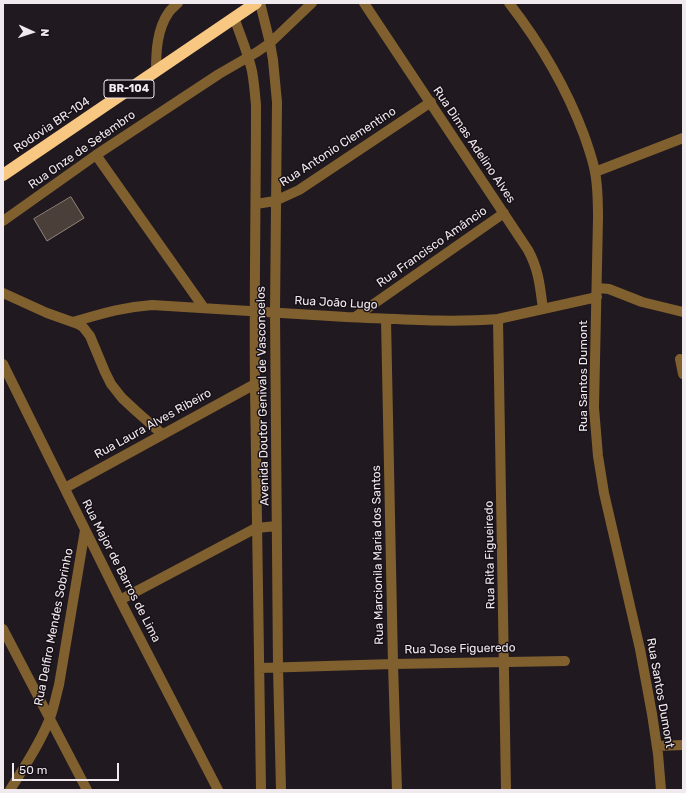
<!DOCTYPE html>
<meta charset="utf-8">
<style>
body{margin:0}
#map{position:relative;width:686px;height:793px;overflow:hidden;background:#211920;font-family:Rubik,sans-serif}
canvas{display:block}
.frame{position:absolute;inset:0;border:4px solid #f0eaef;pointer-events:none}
.north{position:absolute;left:12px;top:12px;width:40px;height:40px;-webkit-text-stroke:3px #171017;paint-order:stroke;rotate:93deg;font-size:11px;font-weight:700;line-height:16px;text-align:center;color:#f0eaef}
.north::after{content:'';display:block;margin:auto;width:14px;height:18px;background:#f0eaef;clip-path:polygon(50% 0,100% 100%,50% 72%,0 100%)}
.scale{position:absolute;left:12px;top:763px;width:107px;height:18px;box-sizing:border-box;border:2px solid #f0eaef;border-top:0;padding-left:5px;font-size:12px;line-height:14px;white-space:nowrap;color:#f0eaef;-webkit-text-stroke:3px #171017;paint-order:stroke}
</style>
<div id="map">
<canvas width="686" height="793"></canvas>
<div class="frame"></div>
<div class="north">N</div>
<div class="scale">50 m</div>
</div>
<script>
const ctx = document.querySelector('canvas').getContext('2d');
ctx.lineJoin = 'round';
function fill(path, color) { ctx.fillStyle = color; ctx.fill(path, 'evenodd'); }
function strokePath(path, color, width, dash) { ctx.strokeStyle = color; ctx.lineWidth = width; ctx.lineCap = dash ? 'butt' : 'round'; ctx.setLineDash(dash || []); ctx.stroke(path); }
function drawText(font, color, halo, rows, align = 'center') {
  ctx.font = font + ' Rubik,sans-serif'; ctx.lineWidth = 3; ctx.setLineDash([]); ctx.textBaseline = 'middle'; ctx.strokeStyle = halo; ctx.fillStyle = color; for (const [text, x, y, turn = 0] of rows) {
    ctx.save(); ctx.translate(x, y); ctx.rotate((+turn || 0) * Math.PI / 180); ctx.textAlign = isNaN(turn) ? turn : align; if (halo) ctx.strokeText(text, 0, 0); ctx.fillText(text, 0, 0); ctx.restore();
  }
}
const building = new Path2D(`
 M71,197L84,218L47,241L34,219Z`);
fill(building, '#4b4039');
strokePath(building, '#90847b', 1);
strokePath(new Path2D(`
 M260,3L270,43L273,60L277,102L275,313L278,667L281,790
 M364,3L528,250C539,270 540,287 543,309
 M509,3C540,43 566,87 584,135C588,147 593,160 595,172C598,187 598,203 598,218L594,408L598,456L604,493L640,649L652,714L658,754L661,790
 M234,17C240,35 248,53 252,71C254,82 255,94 256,105C256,199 254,293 255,387C256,522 259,656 261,790
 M156,71C156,51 157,29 169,12C171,9 175,6 178,3
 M96,155L204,308
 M595,172L683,138
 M256,204L275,201L299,190L431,102
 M3,221L96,155L219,74L257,52L270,43L312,3
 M598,288L609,289L642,302L683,312
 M3,293L47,313L78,324L83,327L90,336L105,372L111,384L122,398L136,411L162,434
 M355,317L504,213
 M386,319L393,664L397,790
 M498,319L506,790
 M73,322C101,314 123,307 152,305C217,309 282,313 346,317C397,319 448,323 498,319L597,297
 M680,359L683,374
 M3,364L120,600L218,790
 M65,488L255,384
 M120,600L256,528L277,526
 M3,629L87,790
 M260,668L393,664L565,661
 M657,746L683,745
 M10,790C24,767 40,744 50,718C54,707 56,696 59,685L85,530`), '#80602f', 10);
strokePath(new Path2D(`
 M3,175L256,3`), '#f8c882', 12);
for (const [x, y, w] of [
 [129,89,50]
]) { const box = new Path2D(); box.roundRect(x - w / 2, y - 9, w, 18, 3); ctx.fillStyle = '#171017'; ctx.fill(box); strokePath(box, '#f0eaef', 1); }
drawText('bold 11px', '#f0eaef', null, [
 ["BR-104",129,89]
]);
drawText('12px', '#f0eaef', '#171017', [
 ["Rodovia BR-104",52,125,-34],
 ["Rua Dimas Adelino Alves",474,145,56],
 ["Rua Antonio Clementino",338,147,-33],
 ["Rua Onze de Setembro",82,150,-35],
 ["Rua Francisco Amâncio",432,247,-35],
 ["Rua João Lugo",336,303,3],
 ["Rua Santos Dumont",584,376,-90],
 ["Avenida Doutor Genival de Vasconcelos",263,396,-91],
 ["Rua Laura Alves Ribeiro",153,424,-29],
 ["Rua Marcionila Maria dos Santos",378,555,-91],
 ["Rua Rita Figueiredo",490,555,-91],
 ["Rua Major de Barros de Lima",121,571,63],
 ["Rua Delfiro Mendes Sobrinho",54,627,-79],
 ["Rua Jose Figueredo",460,649,-1],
 ["Rua Santos Dumont",660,693,80]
]);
</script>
